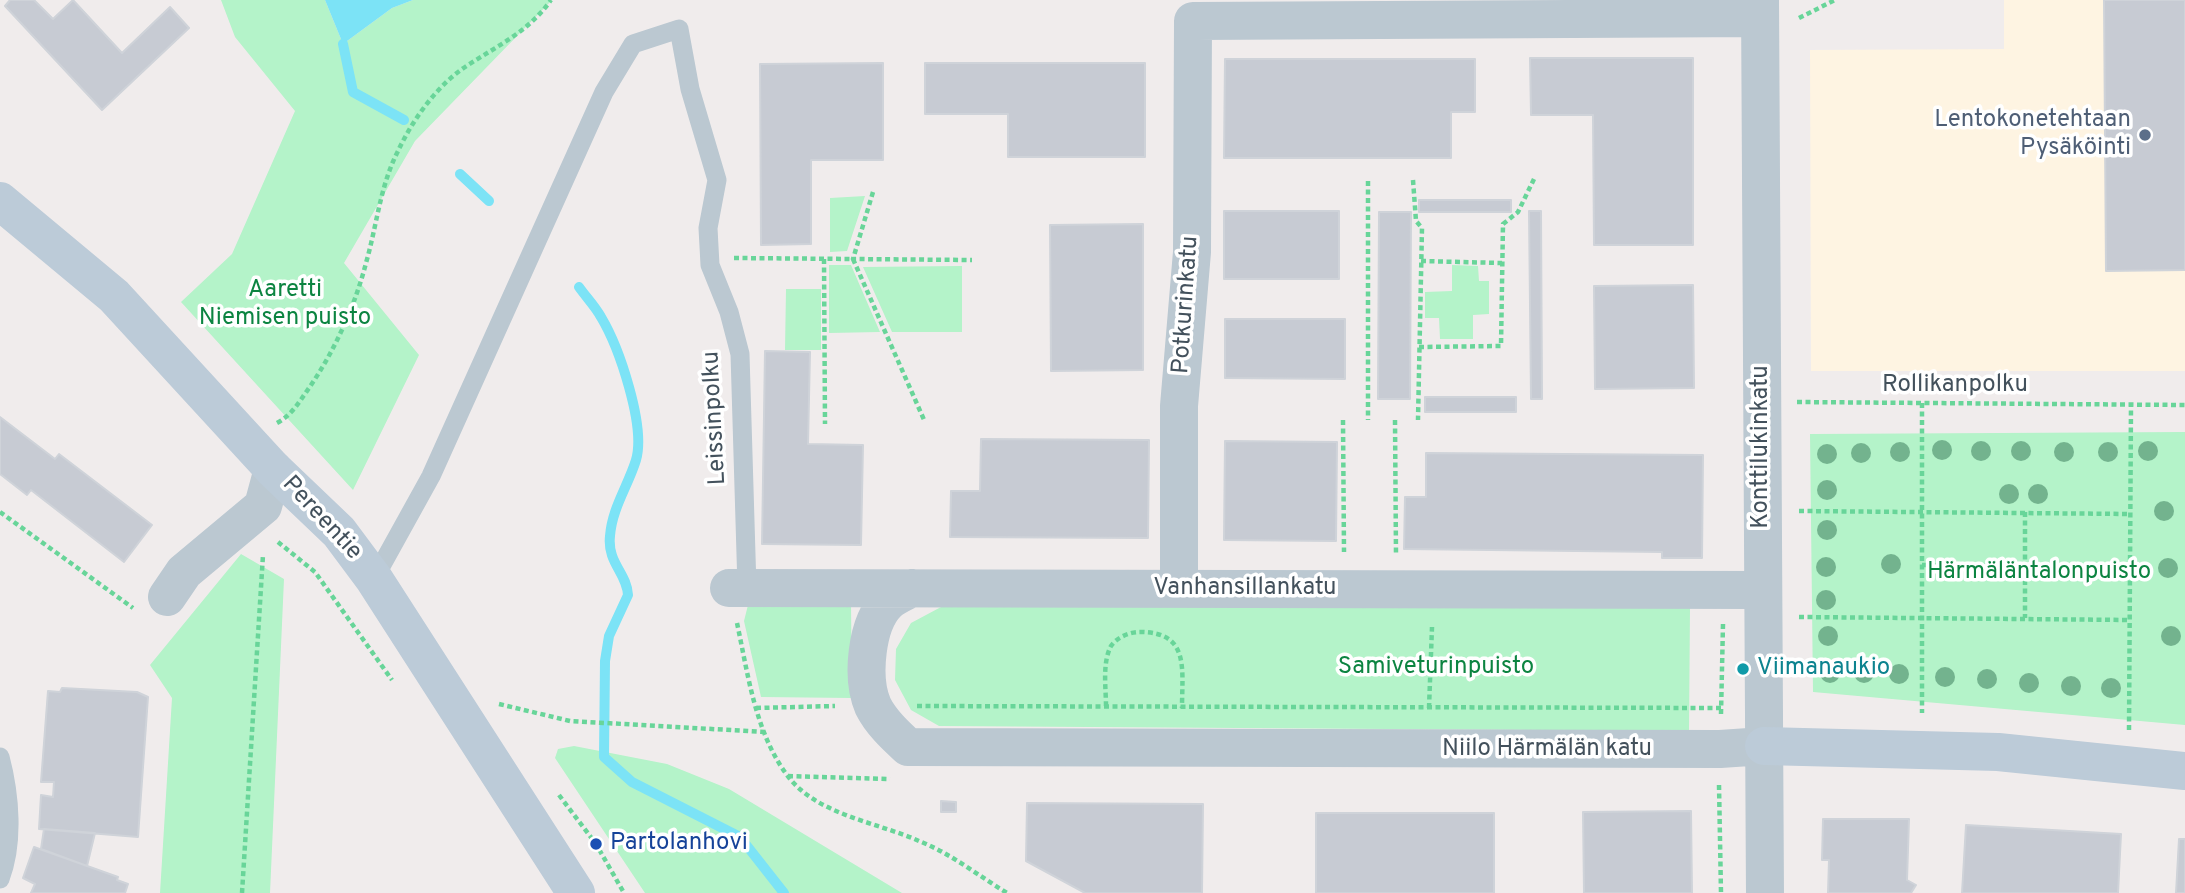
<!DOCTYPE html>
<meta charset="utf-8">
<style>
body{margin:0}
canvas{display:block;background:#f0ecec}
</style>
<canvas width="2185" height="893"></canvas>
<script>
const ctx = document.querySelector('canvas').getContext('2d');
ctx.lineJoin = 'round';
function fill(path, color) { ctx.fillStyle = color; ctx.fill(path, 'evenodd'); }
function strokePath(path, color, width, dash) { ctx.strokeStyle = color; ctx.lineWidth = width; ctx.lineCap = dash ? 'butt' : 'round'; ctx.setLineDash(dash || []); ctx.stroke(path); }
function drawText(font, color, halo, rows, align = 'center') {
  ctx.font = font + ' Overpass,sans-serif'; ctx.lineWidth = 7; ctx.setLineDash([]); ctx.textBaseline = 'middle'; ctx.strokeStyle = halo; ctx.fillStyle = color; for (const [text, x, y, turn = 0] of rows) {
    ctx.save(); ctx.translate(x, y); ctx.rotate((+turn || 0) * Math.PI / 180); ctx.textAlign = isNaN(turn) ? turn : align; if (halo) ctx.strokeText(text, 0, 0); ctx.fillText(text, 0, 0); ctx.restore();
  }
}
fill(new Path2D(`
 M2004,0H2185V371H1811L1810,50L2004,49Z`), '#fef4e2');
fill(new Path2D(`
 M221,0H325L343,44L392,8L413,0H552L415,141L344,263L419,355L353,490L181,302L232,254L295,111L235,37Z
 M865,196L847,251L830,252V198Z
 M829,265H851L880,332L829,333Z
 M1452,265L1478,266L1479,281H1489V314L1473,315V339H1440L1439,318H1425V292L1452,291Z
 M962,266V332H892L863,267Z
 M786,289H821V350H785Z
 M2185,432V725L1813,692L1810,434Z
 M241,554L284,579L270,893H160L172,698L150,665Z
 M851,603L852,698L761,697L744,621L748,605Z
 M941,607H1690L1689,731L939,726L911,710L895,680L896,649L911,623Z
 M574,746L667,764L729,789L902,893H645L555,758L558,749Z`), '#b4f3c9');
fill(new Path2D(`
 M325,0H413L392,8L343,44Z`), '#7ce3f6');
strokePath(new Path2D(`
 M343,44L353,92L404,120
 M460,174L489,201
 M579,287C586,297 595,306 601,317C619,347 646,426 636,460C628,486 612,508 610,536C607,563 627,573 628,595L609,636L605,661L604,757L632,782L740,837L784,893`), '#7ce3f6', 10);
const building = new Path2D(`
 M10,0H34L53,19L73,0L122,53L170,7L189,28L102,110L5,6Z
 M2104,0H2185V270L2106,271Z
 M1530,58H1693V245H1594L1593,115H1531Z
 M1225,59H1475V112H1451V158H1224Z
 M883,63V160H811V244L761,245L760,64Z
 M925,63H1145V157H1008V114H925Z
 M1419,200H1511V212H1419Z
 M1224,211H1339V279H1224Z
 M1529,211H1541L1542,399H1531Z
 M1379,212H1411L1410,399H1378Z
 M1143,224V370L1051,371L1050,225Z
 M1693,285L1694,388L1595,389L1594,286Z
 M1225,319H1345V379L1225,378Z
 M765,351L810,352L808,444L863,445L861,545L762,544Z
 M1425,397H1516V412H1425Z
 M0,417L55,459L59,454L152,525L124,562L31,490L27,495L0,474Z
 M981,439L1149,440L1148,538L950,537L951,491H980Z
 M1225,441L1337,442L1336,541L1224,540Z
 M1426,453L1703,455L1702,558H1662V552L1404,549L1405,497H1426Z
 M62,688L137,692L148,697L138,837L39,829L41,795L53,797L54,782H41L48,691L60,692Z
 M941,801L956,802V812H941Z
 M1027,803L1203,804L1202,893H1085L1026,861Z
 M1691,811L1692,893H1584L1583,812Z
 M1316,813H1494V893H1316Z
 M1823,819H1909L1907,880L1916,885L1911,893H1828L1829,860H1822Z
 M1966,825L2121,834L2118,893H1962Z
 M44,829L95,833L87,866L41,849Z
 M2179,839H2185V893H2176Z
 M34,847L118,877L117,880L128,884L125,893H31L35,884L23,878Z`);
fill(building, '#c7cbd3');
strokePath(building, '#cfd3d9', 2);
strokePath(new Path2D(`
 M1799,18L1835,0
 M1413,180L1416,221L1422,228L1418,420
 M1368,181V420
 M873,192L853,259L972,260
 M734,258L853,259L925,422
 M824,259L825,424
 M1421,261L1502,263
 M1419,347L1501,346L1503,224L1518,212L1534,179
 M1797,402L2185,405
 M1922,403V713
 M1343,420L1344,552
 M1395,420L1396,555
 M277,423C292,415 299,402 309,388C334,352 355,306 366,263C377,225 380,186 398,151C413,119 438,84 468,65C499,45 529,31 551,0
 M1799,511L2130,514
 M0,512L133,608
 M2025,512V618
 M278,542L315,572L392,680
 M1922,565L2130,568
 M1799,617L2130,620
 M737,623C748,674 755,732 787,775C816,815 877,822 919,841C950,853 979,876 1007,893
 M499,704L570,721L765,732
 M917,706L1722,708
 M1106,706C1106,688 1102,663 1111,646C1117,637 1130,632 1140,632C1190,632 1182,669 1182,708
 M756,708L835,706
 M1429,708L1432,627
 M1721,714L1723,624
 M2129,730L2131,405
 M788,776L890,779
 M1719,785L1721,893
 M559,795L596,844L624,893
 M242,893L263,555`), '#68d599', 4.5, [5, 3.5]);
strokePath(new Path2D(`
 M374,579L431,476L604,92L633,44L679,29L690,89L717,180L708,228L710,265L729,312L740,354L747,588
 M0,757C10,795 14,843 0,879`), '#bbc8d1', 19);
strokePath(new Path2D(`
 M1760,0L1765,893
 M729,588L1762,590
 M912,588C905,592 895,596 888,602C866,623 861,678 873,706C881,722 895,735 908,747L1720,749L1764,746
 M1179,589V406L1192,252L1193,21L1760,18
 M167,597L184,572L263,506L273,469`), '#bbc8d1', 38);
strokePath(new Path2D(`
 M0,201L114,296L273,469L339,532L374,579L576,893
 M1764,746L1998,752L2185,771`), '#bccbd8', 38);
ctx.fillStyle = '#73b38e';
for (const [x, y] of [
 [1942,450],
 [1981,451],
 [2021,451],
 [2148,451],
 [1900,452],
 [2064,452],
 [2108,452],
 [1861,453],
 [1827,454],
 [1827,490],
 [2009,494],
 [2038,494],
 [2164,511],
 [1827,530],
 [1891,564],
 [1826,567],
 [2168,568],
 [1826,600],
 [1828,636],
 [2171,636],
 [1830,673],
 [1864,673],
 [1899,674],
 [1945,677],
 [1987,679],
 [2029,683],
 [2071,686],
 [2111,688]
]) { ctx.beginPath(); ctx.arc(x, y, 10, 0, 2 * Math.PI); ctx.fill(); }
for (const [x, y, r, color] of [
 [2145,135,7,"#5c6f8a"],
 [1743,669,7,"#0f9aa8"],
 [596,844,7,"#1a4fb4"]
]) { const dot = new Path2D(); dot.arc(x, y, r, 0, 2 * Math.PI); ctx.fillStyle = color; ctx.fill(dot); strokePath(dot, '#fff', 2.5); }
drawText('24px', '#4e5e75', '#fff', [
 ["Lentokonetehtaan",2131,121],
 ["Pysäköinti",2131,149]
], 'right');
drawText('24px', '#0c8441', '#fff', [
 ["Aaretti",285,291],
 ["Niemisen puisto",285,319],
 ["Härmäläntalonpuisto",2039,573],
 ["Samiveturinpuisto",1436,668]
]);
drawText('24px', '#43515c', '#fff', [
 ["Potkurinkatu",1187,305,-86],
 ["Rollikanpolku",1955,386],
 ["Leissinpolku",716,418,-93],
 ["Konttilukinkatu",1762,447,-90],
 ["Pereentie",321,519,47],
 ["Vanhansillankatu",1245,589],
 ["Niilo Härmälän katu",1547,750]
]);
drawText('24px', '#0d838f', '#fff', [
 ["Viimanaukio",1757,669]
], 'left');
drawText('24px', '#164399', '#fff', [
 ["Partolanhovi",610,844]
], 'left');
</script>
